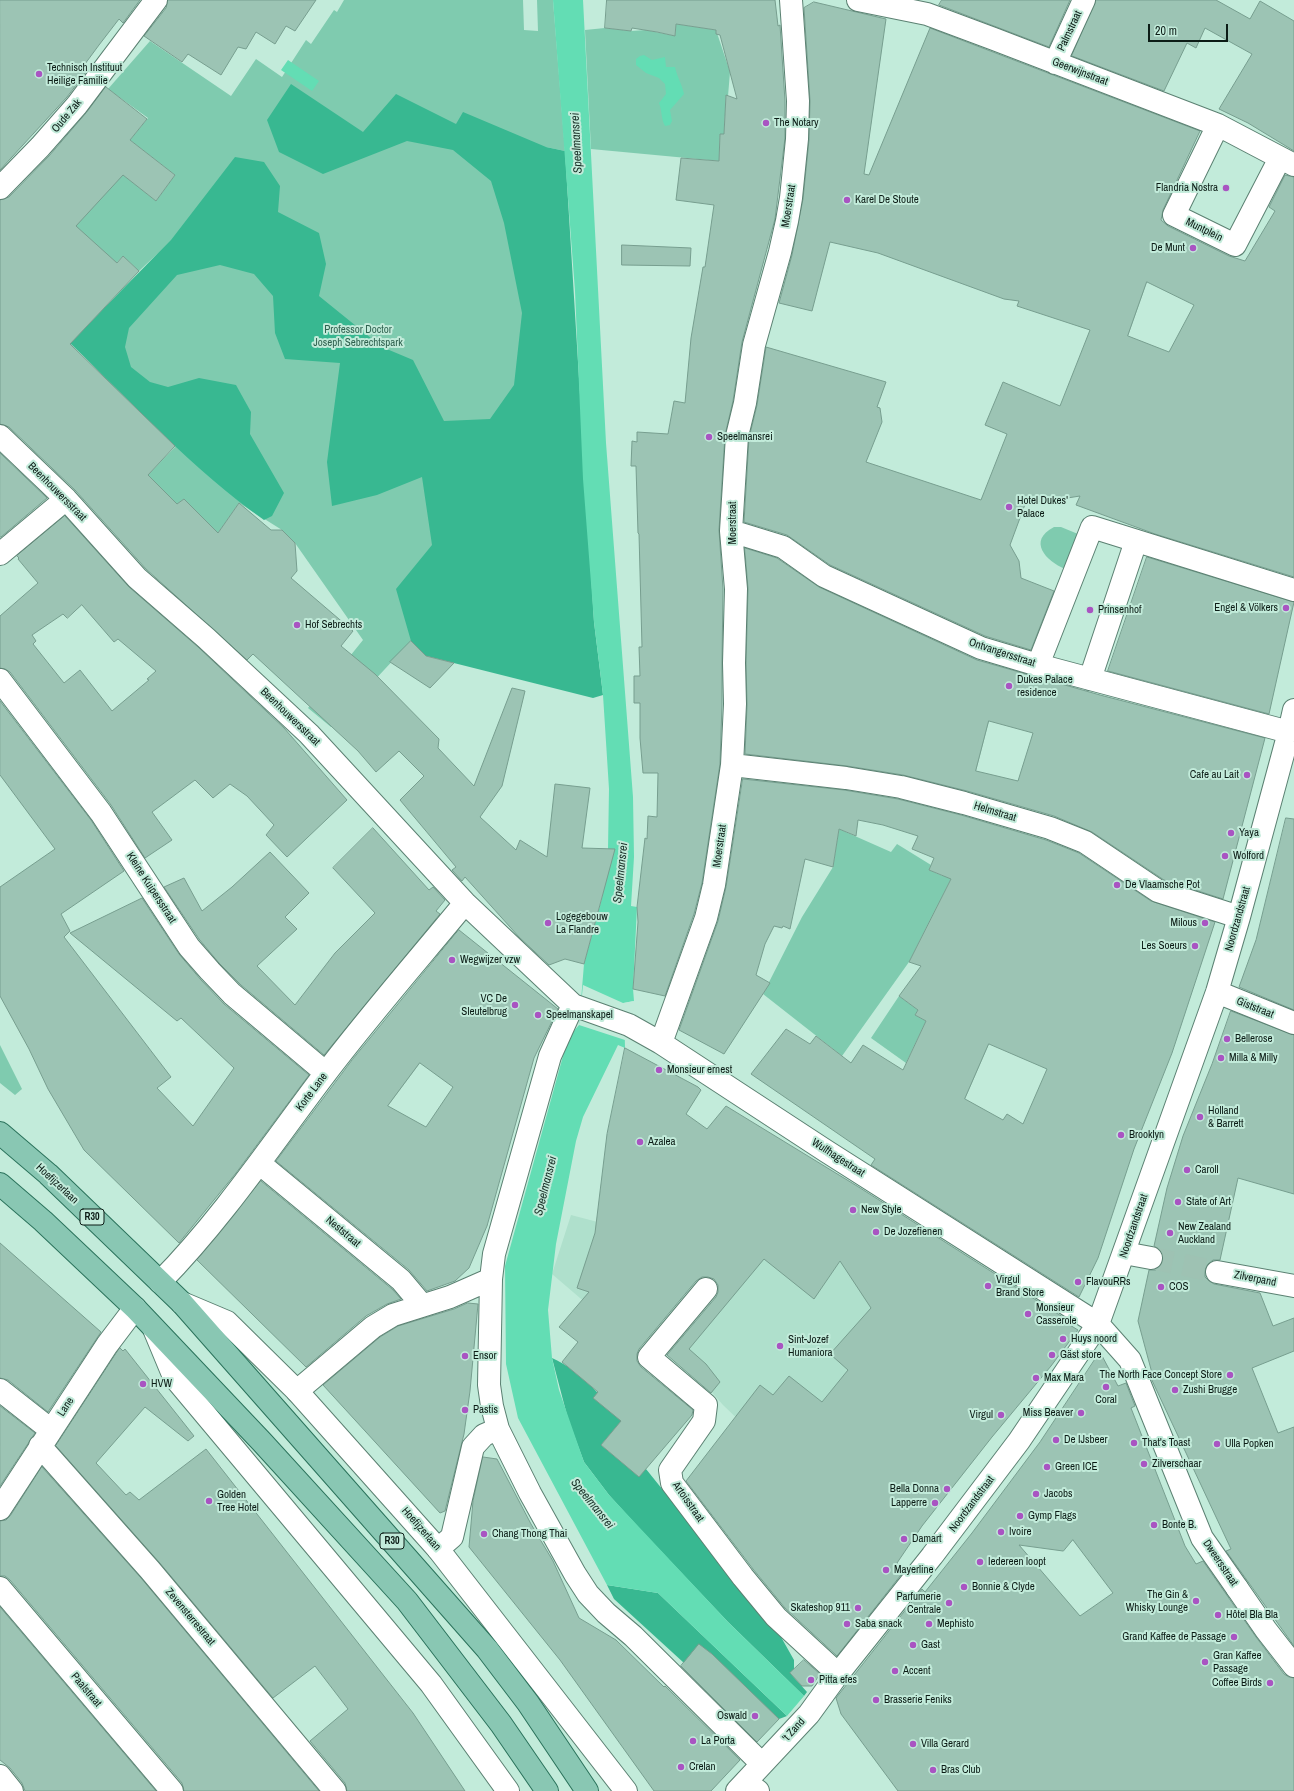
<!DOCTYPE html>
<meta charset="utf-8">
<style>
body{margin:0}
#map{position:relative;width:1294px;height:1791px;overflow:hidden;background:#c2ebda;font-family:"Archivo Narrow",sans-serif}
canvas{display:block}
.scale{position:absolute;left:1148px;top:24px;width:80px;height:18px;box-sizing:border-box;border:2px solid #0c1c16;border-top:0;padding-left:5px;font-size:12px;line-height:14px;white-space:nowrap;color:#0c1c16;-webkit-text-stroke:3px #c2ebda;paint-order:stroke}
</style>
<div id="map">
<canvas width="1294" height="1791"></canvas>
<div class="scale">20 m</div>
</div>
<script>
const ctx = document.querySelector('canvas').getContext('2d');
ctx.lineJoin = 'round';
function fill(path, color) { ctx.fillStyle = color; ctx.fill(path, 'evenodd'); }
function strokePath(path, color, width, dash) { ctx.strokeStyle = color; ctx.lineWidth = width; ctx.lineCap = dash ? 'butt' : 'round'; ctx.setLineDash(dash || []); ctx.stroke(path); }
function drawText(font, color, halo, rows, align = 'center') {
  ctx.font = font + ' "Archivo Narrow",sans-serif'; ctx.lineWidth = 4; ctx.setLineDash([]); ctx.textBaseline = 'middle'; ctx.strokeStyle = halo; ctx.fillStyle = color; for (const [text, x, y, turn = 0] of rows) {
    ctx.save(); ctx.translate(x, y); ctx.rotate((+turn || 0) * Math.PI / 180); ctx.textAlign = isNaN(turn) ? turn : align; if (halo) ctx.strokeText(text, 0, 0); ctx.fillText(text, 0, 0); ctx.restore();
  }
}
fill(new Path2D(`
 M879,1205L870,1337L992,1437L957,1482L919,1448L770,1450L723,1405L702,1381L672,1355L762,1245L820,1290Z
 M571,1215L647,1235L636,1346L552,1274Z`), '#afe0cc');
fill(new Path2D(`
 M344,0H523L524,30L538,31L537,0H553L565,151L546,147L583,555L426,656L411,641L331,727L308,708L363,640L295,543L282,530L239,503L218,533L184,499L177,505L143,480L176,446L70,343L158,253L139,271L123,256L62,321L25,278L115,168L156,201L175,175L130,140L148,118L108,89L150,41L231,96L256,59L282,77L306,40L311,44L334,10L337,12Z
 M676,24L716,30L730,72L728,96H726L724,134H720L719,161L591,149L585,30L605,28L631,31L646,30L675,36Z
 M1054,527H1061L1078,534L1065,569C1046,561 1027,541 1054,527Z
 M839,829L891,852L897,844L931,865L929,870L943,876L959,863L909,962L842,1056L763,994L802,917L833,867Z
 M899,996L918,1010L915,1015L926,1021L906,1063L871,1038Z
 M0,1045L22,1089L15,1095L0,1083Z`), '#7fcbaf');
fill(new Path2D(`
 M291,84L363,132L396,94L456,124L463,112L546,147L565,151L594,622L603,695L593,698L426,656L411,641L396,589L432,545L422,477L377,495L332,506L327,462L340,363L285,359L275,333L273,296L254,274L220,265L177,275L129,328L125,347L131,367L150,382L168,387L199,378L236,385L251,412L250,434L284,493L272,516L264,520C194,471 132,403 70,343L171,240L235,157L264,162L280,186L278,212L319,233L326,264L319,296L382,347L413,360L444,421L490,419L514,385L522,313L504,223L491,181L453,150L407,141L323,174L279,152L267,120Z
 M552,1358C580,1370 602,1397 622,1421L601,1445L639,1476L646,1469L781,1637L794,1660V1669L790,1673L807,1692L804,1696L728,1622L639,1528L609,1495L584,1462L568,1419Z
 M607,1585L658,1593L787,1716L779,1719L684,1663L614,1599Z`), '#38b891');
fill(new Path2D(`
 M553,0H583L606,443L633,797L634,857L631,906L637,907L633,989L634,1001L624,1003L625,1048L618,1045L583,1117L576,1141L556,1244L548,1310L552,1358L559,1390L584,1462L609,1495L728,1622L804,1696L787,1716L658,1593L607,1585L518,1418L506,1364L505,1266L568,1038L579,1025L584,964L602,898L608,849L609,789L603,695L594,622L583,479L575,291Z
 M644,55L652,60L665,57L666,67H675C677,77 682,84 684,94L670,110L672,121L670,125L665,126C661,119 662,110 659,103L666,94L665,84L659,78L646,73L636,65V59L640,56Z
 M288,60L319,81L312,91L281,70Z`), '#63ddb4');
fill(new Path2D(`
 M583,985L623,1003L634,1001L633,1003L626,1004L627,1033L625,1040L579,1025Z`), '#c2ebda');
const building = new Path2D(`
 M0,0H140L123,23L119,19L99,45L82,68L86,72L67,97L0,170Z
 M168,0H316L295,31L286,26L275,44L256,32L246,49L238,47L221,75L188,54L182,62L144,36L166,8Z
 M607,0H775L778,26L780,25L785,101V138L775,219L742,342L733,401L725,435L719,530L723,589L722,663V704L720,764L702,883L694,914L665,996L633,989L638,922L637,907L645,838L647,839L648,816L657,817L658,773H643L640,738V703H634V676H640L639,647H642L639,534L638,533L636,466H631L632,441L637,442V432L668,434L674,401L685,403L691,338L703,267H705L714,205L676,200L681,158L719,161L720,134H724L726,95L737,99L720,35L716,34V30L676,24L675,36L657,32L632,28L631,31L605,28Z
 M942,0H1070L1049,47L939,5Z
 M1096,0H1216L1250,19L1260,1L1294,21V151L1248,123L1219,109L1252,54L1205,28L1196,48L1187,43L1164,91L1072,56Z
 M814,2L886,19L864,174L869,175L930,28L1200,131L1163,210L1161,220L1168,226L1229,256L1245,261L1275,211L1269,207L1285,175L1294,177V577L1155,534L1076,505L1080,496L1042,502L1027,499L1010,545L1019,561L1021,578L1054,591L1031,650L985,636L830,565L787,535L744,522L749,438L757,405L766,347L886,382L877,407L880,408L882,422L866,462L981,500L1007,434L985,425L1003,382L1060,406L1090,330L1017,306L1019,301L1004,299L878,253L830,242L812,311L779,303L792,255L803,199L809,140L810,101L804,8ZM1147,282L1194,305L1169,352L1128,336Z
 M106,87L147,119L130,140L175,175L156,201L123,175L76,226L117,263L123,256L139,271L70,344L175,446L148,475L177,504L184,499L218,533L239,503L271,530H282L295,543L297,571L291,578L353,631L341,646L375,674L439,739L438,748L474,786L512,688L525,691L502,786L480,817L516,850L520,840L547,857L555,784L590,788L582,848L615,849L584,964L565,959L549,965L519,937L465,877L462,881L452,870L456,867L400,800L424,776L399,751L376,772L358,751L253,654L247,660L146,569L75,490L9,427L0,424V200L9,197L49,156L86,113Z
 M622,245L691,248L690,266L622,265Z
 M0,453L47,498L1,537H0Z
 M65,516L129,587L198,647L284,728L347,800L287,857L266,835L274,825L247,796L230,784L213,798L195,780L152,812L172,840L145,858L111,805L10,672L5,669L0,668V616L38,583L18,559L19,558L17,556ZM82,605L114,642L118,639L156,671L147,679L149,680L112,711L80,670L64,683L33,644L36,641L32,635L63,614L67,618Z
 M745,548L777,558L819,587L977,660L1100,695L1265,738L1223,899L1164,880L1092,832L1054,816L967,791L903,775L847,766L745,754L747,705L746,663L748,589ZM989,721L1033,733L1018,781L976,771Z
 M1147,557L1294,602L1269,714L1108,671Z
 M411,641L426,656L454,663L430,688L390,662Z
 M0,701L91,820L124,871L61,914L70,931L64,937L171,1077L157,1088L193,1126L234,1068L181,1018L177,1021L70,933L142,898L179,954L201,980L224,1004L309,1075L236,1173L179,1243L84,1150L48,1089L29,1049L0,996V887L55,849L0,775Z
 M743,779L844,790L898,799L961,815L1046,840L1079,853L1151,901L1215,922L1172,1053L1134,1149L1098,1258L1079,1297L871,1165L875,1159L751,1074L786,1029L810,1044L816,1036L851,1063L863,1045L903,1070L926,1021L915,1015L918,1010L899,996L921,966L909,962L951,879L929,870L934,858L912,849L918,836L883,825L858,820L856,836L839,829L833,867L805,859L790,929L783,926L782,928L774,926L765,944L756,975L770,983L724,1054L679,1030L718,921L726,887ZM989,1044L1047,1069L1023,1124L1007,1114L1003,1120L965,1099Z
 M1286,818L1294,819V1010L1239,987L1256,940Z
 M373,828L429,890L433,887L445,900L436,911L440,914L324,1055L241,985L219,963L199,939L164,887L184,878L202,911L232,887L270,852L309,893L285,917L297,929L257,966L295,1005L335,953L375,913L333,868Z
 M459,930L558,1009L534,1058L487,1226L469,1268L455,1281L427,1291L409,1270L276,1161L352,1060ZM420,1063L453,1087L426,1127L388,1106Z
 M1231,1011L1294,1035V1194L1238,1178L1220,1260H1213L1208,1264L1205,1270V1277L1209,1281L1214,1284L1260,1293L1273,1326L1294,1318V1351L1252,1368L1278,1433L1294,1427V1646L1226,1551L1231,1549L1149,1374L1152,1373L1138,1321L1149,1270H1156L1160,1266L1163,1261V1253L1159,1249L1154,1246L1167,1188L1183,1136L1212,1064Z
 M625,1048L698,1087L701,1090L686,1114L707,1129L726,1106L857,1186L1069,1321L1068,1324L1078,1330L1051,1366L992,1437L922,1526L897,1563L904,1571L837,1656L785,1608L753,1569L686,1481L760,1385L773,1395L789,1376L822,1402L848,1370L830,1354L871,1308L840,1261L814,1299L764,1259L689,1349L706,1364L720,1382L711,1393L667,1355L716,1297L718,1292V1285L714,1279L708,1277H702L696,1281L639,1349L637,1354V1361L641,1367L693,1410L692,1415L639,1477L601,1445L621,1421L593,1398L598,1392L562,1362L578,1342L559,1327L589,1292L577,1288L595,1233L607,1134Z
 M261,1181L392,1289L401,1299L387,1304L366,1316L306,1367L197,1260Z
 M0,1243L101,1332L48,1412L8,1380L0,1378Z
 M468,1303L478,1304L470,1391L464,1434L445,1511L440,1513L323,1385L380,1337L398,1326L454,1309Z
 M120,1348L123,1351L125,1349L194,1436L188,1441L145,1407L96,1463L126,1495L130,1492L139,1500L206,1449L413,1713L465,1791H347L345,1783L310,1741L348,1709L315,1666L273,1698L159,1562L56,1446Z
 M1100,1352L1118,1386L1126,1383L1135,1406L1131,1408L1185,1546L1196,1564L1203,1561L1256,1637L1284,1674L1289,1677L1294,1678V1791H898L841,1714L836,1698L922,1589L925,1592L972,1533L1040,1442ZM1073,1540L1113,1593L1080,1616L1019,1545L1063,1551Z
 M0,1406L35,1433L0,1486Z
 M483,1457L497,1459L531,1524L553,1561L579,1618L616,1640L664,1687L665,1686L740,1760L711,1791H654L560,1660L469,1547L473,1501Z
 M42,1467L141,1578L319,1791H184L182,1783L10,1580L5,1576H0V1521L6,1520L10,1516Z
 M0,1607L156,1791H25L22,1783L10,1768L0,1760Z
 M699,1644L712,1654L779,1719L757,1742L681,1666Z
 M804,1660L820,1674L812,1686H802L790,1673Z`);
fill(building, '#9cc4b4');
strokePath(building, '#779e8f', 1);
strokePath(new Path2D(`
 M1151,1258L1217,1272`), '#9ec2b3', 22, [22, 11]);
const pedestrian = new Path2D(`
 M1124,1253L1151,1258
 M1217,1272L1294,1286
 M1237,1588L1266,1630L1294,1666
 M746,1782L758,1791`);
const minor = new Path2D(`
 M858,0L927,14L994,39L1218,125L1294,165
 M1055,63L1084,0
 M1218,125L1174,215L1235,245L1280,158
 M0,188L40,147L77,105L156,0
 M0,436L66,499L137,578L206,638L309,734L465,903L573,1005L629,1025L661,1043L826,1151L1098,1324L1130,1360L1202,1538L1237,1588
 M731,531L783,547L824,576L981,648L1038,665L1289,732
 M0,554L66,499
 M1038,665L1092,527L1294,590
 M1090,679L1136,541
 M0,680L101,813L189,947L210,971L232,994L326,1073
 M732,765L846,778L901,787L964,803L1050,828L1085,842L1158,891L1239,917
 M1217,992L1294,1023
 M573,1005L550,1056L494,1254L491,1279L489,1385L492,1406L498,1429L530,1493L575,1574L588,1594L606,1613L633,1636L762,1764
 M661,1043L706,918L714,885L732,765L735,704L734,663L736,589L731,531L737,436L745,403L754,345L780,252L787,221L791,198L797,139L798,101L791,0
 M259,1163L401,1280L422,1305
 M160,1282C222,1219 272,1144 325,1074C369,1016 418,960 465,903
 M706,1289L649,1357L706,1405L704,1421L670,1470L672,1483L743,1577L776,1617L838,1674
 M0,1390L51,1430
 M297,1391L373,1327L393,1315L450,1297L491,1279
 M40,1446L150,1570L335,1791
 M0,1509L107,1345L135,1308
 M438,1549L452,1537L473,1447L484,1435L498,1429
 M0,1588L172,1791
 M0,1776L12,1791
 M737,1791L809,1714L838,1674L932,1556L1019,1441L1098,1324L1217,992L1239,917L1289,732L1294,710`);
const secondary = new Path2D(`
 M182,1303L227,1322L297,1391L438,1549L626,1791
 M154,1329L174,1377L431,1684L508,1791`);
const primary = new Path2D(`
 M0,1133L48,1174L182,1303L487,1649L528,1703L587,1791
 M0,1184L43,1221L135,1308L262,1442L407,1601L501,1724L547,1791`);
strokePath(pedestrian, '#5b8172', 24);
strokePath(minor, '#5b8172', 24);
strokePath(secondary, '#5b8172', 24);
strokePath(primary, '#2a725b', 24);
strokePath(pedestrian, '#fff', 22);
strokePath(minor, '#fff', 22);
strokePath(secondary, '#fff', 22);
strokePath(primary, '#89c7b3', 22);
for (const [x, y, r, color] of [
 [39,74,4,"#a954c2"],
 [766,123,4,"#a954c2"],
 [1226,188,4,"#a954c2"],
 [847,200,4,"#a954c2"],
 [1193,248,4,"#a954c2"],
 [709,437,4,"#a954c2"],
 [1009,507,4,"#a954c2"],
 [1286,608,4,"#a954c2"],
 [1090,610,4,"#a954c2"],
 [297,625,4,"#a954c2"],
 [1009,686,4,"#a954c2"],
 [1247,775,4,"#a954c2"],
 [1231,833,4,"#a954c2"],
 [1225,856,4,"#a954c2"],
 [1117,885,4,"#a954c2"],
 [548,923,4,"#a954c2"],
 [1205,923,4,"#a954c2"],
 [1195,946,4,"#a954c2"],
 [452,960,4,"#a954c2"],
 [515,1005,4,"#a954c2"],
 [538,1015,4,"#a954c2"],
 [1227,1039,4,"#a954c2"],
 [1221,1058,4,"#a954c2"],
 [659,1070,4,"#a954c2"],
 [1200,1117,4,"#a954c2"],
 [1121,1135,4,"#a954c2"],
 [640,1142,4,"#a954c2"],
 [1187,1170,4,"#a954c2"],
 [1178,1202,4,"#a954c2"],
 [853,1210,4,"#a954c2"],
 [876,1232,4,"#a954c2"],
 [1170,1233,4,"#a954c2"],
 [1078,1282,4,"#a954c2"],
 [988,1286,4,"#a954c2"],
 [1161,1287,4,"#a954c2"],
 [1028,1314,4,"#a954c2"],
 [1063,1339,4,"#a954c2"],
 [780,1346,4,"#a954c2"],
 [1052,1355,4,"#a954c2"],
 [465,1356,4,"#a954c2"],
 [1230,1375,4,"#a954c2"],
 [1036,1378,4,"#a954c2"],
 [143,1384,4,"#a954c2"],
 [1106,1387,4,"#a954c2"],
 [1175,1390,4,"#a954c2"],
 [465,1410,4,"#a954c2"],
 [1081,1413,4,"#a954c2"],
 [1001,1415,4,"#a954c2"],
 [1056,1440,4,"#a954c2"],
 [1134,1443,4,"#a954c2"],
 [1217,1444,4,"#a954c2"],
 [1144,1464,4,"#a954c2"],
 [1047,1467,4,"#a954c2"],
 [947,1489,4,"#a954c2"],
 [1036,1494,4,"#a954c2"],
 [209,1501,4,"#a954c2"],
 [935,1503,4,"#a954c2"],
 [1020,1516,4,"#a954c2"],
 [1154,1525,4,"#a954c2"],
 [1001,1532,4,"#a954c2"],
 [484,1534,4,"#a954c2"],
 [904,1539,4,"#a954c2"],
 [980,1562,4,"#a954c2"],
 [886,1570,4,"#a954c2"],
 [964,1587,4,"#a954c2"],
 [1196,1601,4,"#a954c2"],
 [949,1603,4,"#a954c2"],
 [858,1608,4,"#a954c2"],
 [1218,1615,4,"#a954c2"],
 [847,1624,4,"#a954c2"],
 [929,1624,4,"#a954c2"],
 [1234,1637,4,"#a954c2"],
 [913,1645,4,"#a954c2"],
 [1205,1662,4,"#a954c2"],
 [895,1671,4,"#a954c2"],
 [811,1680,4,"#a954c2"],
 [1270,1683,4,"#a954c2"],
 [876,1700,4,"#a954c2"],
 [755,1716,4,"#a954c2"],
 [693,1741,4,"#a954c2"],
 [913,1744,4,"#a954c2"],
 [681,1767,4,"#a954c2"],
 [933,1770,4,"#a954c2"]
]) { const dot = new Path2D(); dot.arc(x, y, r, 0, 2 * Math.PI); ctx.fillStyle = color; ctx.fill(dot); strokePath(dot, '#c2ebda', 1.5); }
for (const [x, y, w] of [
 [92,1217,24],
 [392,1541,24]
]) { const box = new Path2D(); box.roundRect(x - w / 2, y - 8, w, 16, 3); ctx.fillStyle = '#c2ebda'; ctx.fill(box); strokePath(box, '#0c1c16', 1); }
drawText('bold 10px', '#0c1c16', null, [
 ["R30",92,1217],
 ["R30",392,1541]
]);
drawText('11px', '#0c1c16', '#c2ebda', [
 ["Palmstraat",1070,31,-65],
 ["Geerwijnstraat",1080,72,21],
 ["Oude Zak",67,116,-50],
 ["Moerstraat",789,206,-81],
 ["Muntplein",1204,230,26],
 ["Beenhouwersstraat",57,492,45],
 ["Moerstraat",733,523,-90],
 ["Ontvangersstraat",1002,653,18],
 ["Beenhouwersstraat",290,717,44],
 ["Helmstraat",995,812,17],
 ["Moerstraat",720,846,-82],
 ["Kleine Kuipersstraat",151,888,57],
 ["Noordzandstraat",1238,919,-74],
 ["Giststraat",1255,1008,22],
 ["Korte Lane",312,1092,-53],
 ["Wulfhagestraat",838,1158,33],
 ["Hoefijzerlaan",57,1184,43],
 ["Noordzandstraat",1134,1226,-71],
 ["Neststraat",343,1232,40],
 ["Zilverpand",1255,1279,11],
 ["Lane",66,1407,-57],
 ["Artoisstraat",688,1502,55],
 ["Noordzandstraat",972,1504,-53],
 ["Hoefijzerlaan",421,1529,49],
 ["Dweersstraat",1220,1563,56],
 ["Zevensterrestraat",190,1617,50],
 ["Paalstraat",86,1690,50],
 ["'t Zand",794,1730,-48]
]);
drawText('11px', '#0c1c16', '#c2ebda', [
 ["Technisch Instituut",47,68],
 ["Heilige Familie",47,81],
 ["The Notary",774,123],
 ["Flandria Nostra",1218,188,"right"],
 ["Karel De Stoute",855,200],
 ["De Munt",1185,248,"right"],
 ["Speelmansrei",717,437],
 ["Hotel Dukes'",1017,501],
 ["Palace",1017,514],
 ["Engel & Völkers",1278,608,"right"],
 ["Prinsenhof",1098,610],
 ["Hof Sebrechts",305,625],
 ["Dukes Palace",1017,680],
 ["residence",1017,693],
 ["Cafe au Lait",1239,775,"right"],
 ["Yaya",1239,833],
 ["Wolford",1233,856],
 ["De Vlaamsche Pot",1125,885],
 ["Logegebouw",556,917],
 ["La Flandre",556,930],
 ["Milous",1197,923,"right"],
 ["Les Soeurs",1187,946,"right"],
 ["Wegwijzer vzw",460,960],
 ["VC De",507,999,"right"],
 ["Sleutelbrug",507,1012,"right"],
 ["Speelmanskapel",546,1015],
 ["Bellerose",1235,1039],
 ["Milla & Milly",1229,1058],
 ["Monsieur ernest",667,1070],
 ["Holland",1208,1111],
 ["& Barrett",1208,1124],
 ["Brooklyn",1129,1135],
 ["Azalea",648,1142],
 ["Caroll",1195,1170],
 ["State of Art",1186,1202],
 ["New Style",861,1210],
 ["New Zealand",1178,1227],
 ["Auckland",1178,1240],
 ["De Jozefienen",884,1232],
 ["Virgul",996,1280],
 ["Brand Store",996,1293],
 ["FlavouRRs",1086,1282],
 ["COS",1169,1287],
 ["Monsieur",1036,1308],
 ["Casserole",1036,1321],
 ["Huys noord",1071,1339],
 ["Sint-Jozef",788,1340],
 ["Humaniora",788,1353],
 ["Gäst store",1060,1355],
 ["Ensor",473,1356],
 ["The North Face Concept Store",1222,1375,"right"],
 ["Max Mara",1044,1378],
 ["HVW",151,1384],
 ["Zushi Brugge",1183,1390],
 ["Coral",1106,1400,"center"],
 ["Pastis",473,1410],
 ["Miss Beaver",1073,1413,"right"],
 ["Virgul",993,1415,"right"],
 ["De IJsbeer",1064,1440],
 ["That's Toast",1142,1443],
 ["Ulla Popken",1225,1444],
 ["Zilverschaar",1152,1464],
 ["Green ICE",1055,1467],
 ["Bella Donna",939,1489,"right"],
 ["Jacobs",1044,1494],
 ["Golden",217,1495],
 ["Tree Hotel",217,1508],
 ["Lapperre",927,1503,"right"],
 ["Gymp Flags",1028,1516],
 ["Bonte B.",1162,1525],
 ["Ivoire",1009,1532],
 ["Chang Thong Thai",492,1534],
 ["Damart",912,1539],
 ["Iedereen loopt",988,1562],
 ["Mayerline",894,1570],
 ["Bonnie & Clyde",972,1587],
 ["The Gin &",1188,1595,"right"],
 ["Whisky Lounge",1188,1608,"right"],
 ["Parfumerie",941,1597,"right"],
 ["Centrale",941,1610,"right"],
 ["Skateshop 911",850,1608,"right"],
 ["Hôtel Bla Bla",1226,1615],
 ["Saba snack",855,1624],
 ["Mephisto",937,1624],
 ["Grand Kaffee de Passage",1226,1637,"right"],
 ["Gast",921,1645],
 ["Gran Kaffee",1213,1656],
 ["Passage",1213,1669],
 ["Accent",903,1671],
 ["Pitta efes",819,1680],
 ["Coffee Birds",1262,1683,"right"],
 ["Brasserie Feniks",884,1700],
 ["Oswald",747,1716,"right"],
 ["La Porta",701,1741],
 ["Villa Gerard",921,1744],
 ["Crelan",689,1767],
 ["Bras Club",941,1770]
], 'left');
drawText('11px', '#2f614f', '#c2ebda', [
 ["Professor Doctor",358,330],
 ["Joseph Sebrechtspark",358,343]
]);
drawText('italic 12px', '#192f27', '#c2ebda', [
 ["Speelmansrei",577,143,-93],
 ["Speelmansrei",621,873,-84],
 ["Speelmansrei",546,1186,-76],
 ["Speelmansrei",592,1504,51]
]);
</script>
